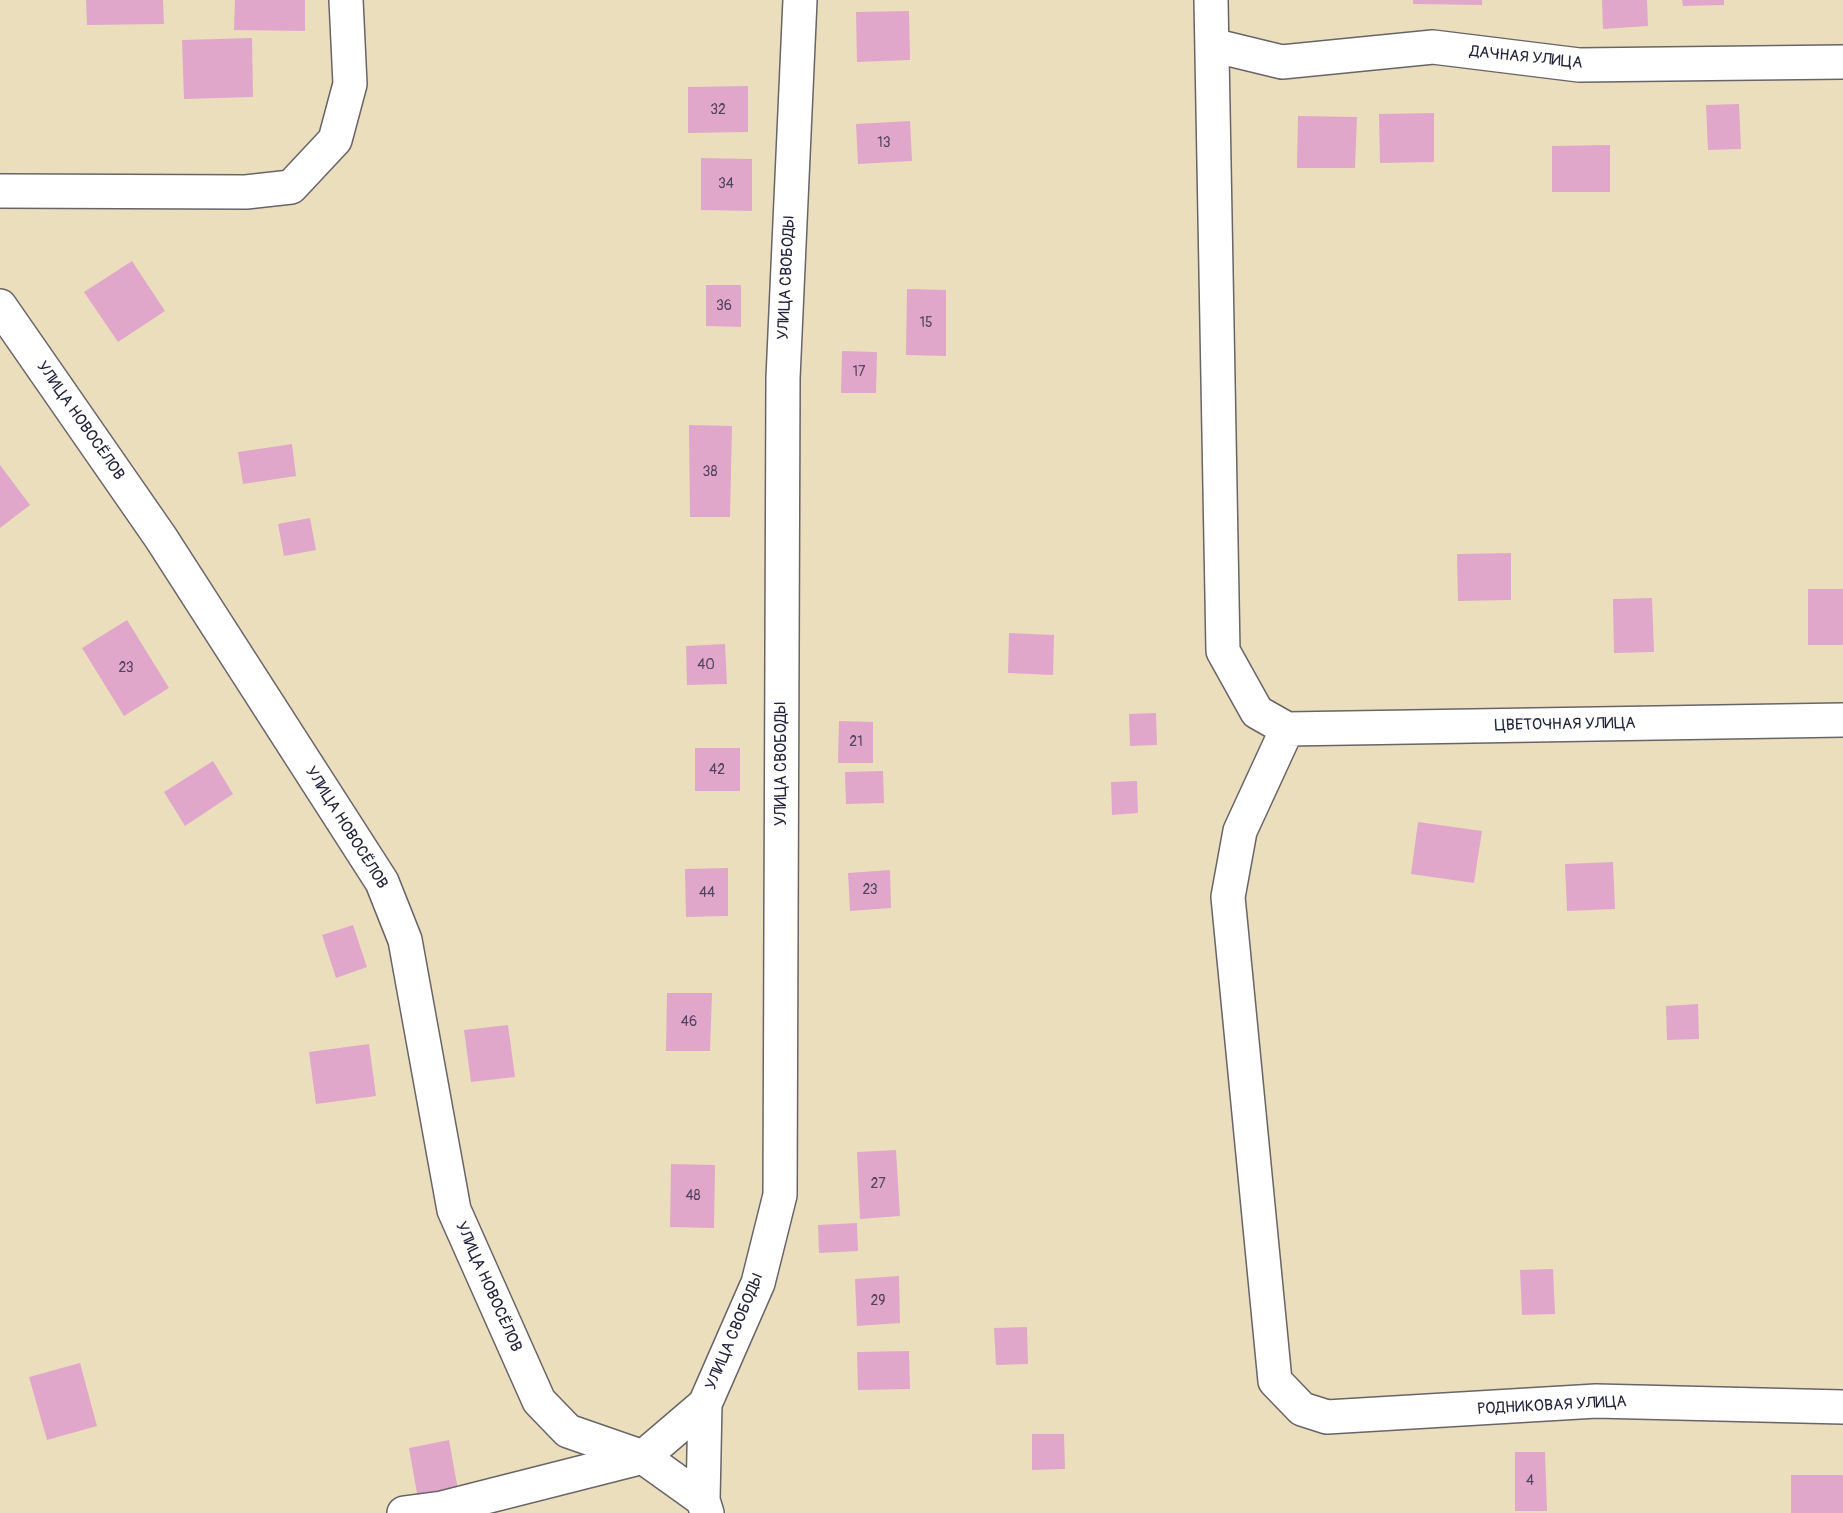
<!DOCTYPE html>
<meta charset="utf-8">
<style>
body{margin:0}
canvas{display:block;background:#ebdebc}
</style>
<canvas width="1843" height="1513"></canvas>
<script>
const ctx = document.querySelector('canvas').getContext('2d');
ctx.lineJoin = 'round';
function fill(path, color) { ctx.fillStyle = color; ctx.fill(path, 'evenodd'); }
function strokePath(path, color, width, dash) { ctx.strokeStyle = color; ctx.lineWidth = width; ctx.lineCap = dash ? 'butt' : 'round'; ctx.setLineDash(dash || []); ctx.stroke(path); }
function drawText(font, color, halo, rows, align = 'center') {
  ctx.font = font + ' Pangolin,sans-serif'; ctx.lineWidth = 6; ctx.setLineDash([]); ctx.textBaseline = 'middle'; ctx.strokeStyle = halo; ctx.fillStyle = color; for (const [text, x, y, turn = 0] of rows) {
    ctx.save(); ctx.translate(x, y); ctx.rotate((+turn || 0) * Math.PI / 180); ctx.textAlign = isNaN(turn) ? turn : align; if (halo) ctx.strokeText(text, 0, 0); ctx.fillText(text, 0, 0); ctx.restore();
  }
}
fill(new Path2D(`
 M86,0H163L164,24L87,25Z
 M235,0H305V31L234,30Z
 M1413,0H1482V5L1413,4Z
 M1602,0H1647L1648,26L1603,29Z
 M1682,0H1724V5L1683,6Z
 M909,11L910,60L857,62L856,12Z
 M252,38L253,97L184,99L182,40Z
 M748,86V132L688,133V87Z
 M1739,104L1741,149L1708,150L1706,105Z
 M1434,113V162L1380,163L1379,114Z
 M1298,116L1357,117L1355,168H1297Z
 M910,121L912,161L858,164L856,124Z
 M1610,145V192H1552V146Z
 M701,158L752,159V211L701,210Z
 M132,261L165,311L118,342L84,292Z
 M706,285H741V327L706,326Z
 M907,289L946,290V356L906,355Z
 M842,351L877,352L876,393H841Z
 M689,425L732,426L730,517H690Z
 M292,444L296,476L243,484L238,452Z
 M0,465L30,505L0,528Z
 M310,518L316,550L284,556L278,524Z
 M1511,553V600L1458,601L1457,554Z
 M1808,589H1843V645H1808Z
 M1652,598L1654,652L1614,653L1613,599Z
 M127,620L169,688L124,716L82,648Z
 M1009,633L1054,635L1053,675L1008,673Z
 M725,644L727,684L687,685L686,646Z
 M1156,713L1157,745L1130,746L1129,714Z
 M839,721L873,722V763H838Z
 M695,748H740V791H695Z
 M213,761L233,794L185,826L164,792Z
 M883,771L884,803L846,804L845,772Z
 M1137,781L1138,813L1112,815L1111,782Z
 M1418,822L1482,831L1474,883L1411,874Z
 M1613,862L1615,909L1567,911L1565,864Z
 M728,868V916L686,917L685,869Z
 M890,870L891,908L850,911L848,873Z
 M353,925L367,967L336,978L322,935Z
 M667,993H712L710,1051H666Z
 M1698,1004L1699,1039L1667,1040L1666,1006Z
 M508,1025L515,1077L471,1082L464,1030Z
 M369,1044L376,1096L316,1104L309,1052Z
 M896,1150L900,1216L860,1219L857,1152Z
 M671,1164L715,1165L714,1228L670,1227Z
 M857,1223L858,1251L819,1253L818,1225Z
 M1553,1269L1555,1314L1522,1315L1520,1270Z
 M899,1276L900,1323L857,1326L855,1279Z
 M1027,1327L1028,1364L996,1365L994,1328Z
 M909,1351L910,1389L858,1390L857,1352Z
 M80,1363L97,1426L47,1440L29,1377Z
 M1032,1434H1064L1065,1469L1032,1470Z
 M449,1440L458,1490L418,1499L409,1448Z
 M1515,1452H1545L1547,1511H1515Z
 M1791,1475H1843V1513H1791Z`), '#e1a7cb');
const minor = new Path2D(`
 M1211,0L1223,651L1257,712L1287,729
 M1212,45L1282,62L1433,47L1579,65L1843,62
 M0,191L246,192L291,187L335,140L350,84L346,0
 M0,306L161,538L382,882L405,940L454,1210L539,1401L568,1431L643,1457L703,1500
 M1287,729L1240,831L1228,897L1275,1381L1302,1409L1327,1417L1596,1401L1843,1407
 M1287,729L1843,720
 M404,1513L442,1508L643,1457L705,1404
 M707,1513L703,1500L705,1404L758,1283L780,1195L783,378L800,0`);
strokePath(minor, '#686468', 36);
strokePath(minor, '#fff', 33);
drawText('14px', '#52435f', null, [
 ["32",718,110],
 ["13",884,143],
 ["34",726,184],
 ["36",724,306],
 ["15",926,323],
 ["17",859,372],
 ["38",710,472],
 ["40",706,665],
 ["23",126,668],
 ["21",856,742],
 ["42",717,770],
 ["23",870,890],
 ["44",707,893],
 ["46",689,1022],
 ["27",878,1184],
 ["48",693,1196],
 ["29",878,1301],
 ["4",1530,1481]
]);
drawText('16px', '#22223b', '#fff', [
 ["ДАЧНАЯ УЛИЦА",1526,58,6],
 ["УЛИЦА СВОБОДЫ",787,278,-87],
 ["УЛИЦА НОВОСЁЛОВ",80,421,55],
 ["ЦВЕТОЧНАЯ УЛИЦА",1565,725,-1],
 ["УЛИЦА СВОБОДЫ",782,764,-90],
 ["УЛИЦА НОВОСЁЛОВ",346,828,58],
 ["УЛИЦА НОВОСЁЛОВ",488,1287,66],
 ["УЛИЦА СВОБОДЫ",735,1332,-67],
 ["РОДНИКОВАЯ УЛИЦА",1552,1406,-3]
]);
</script>
